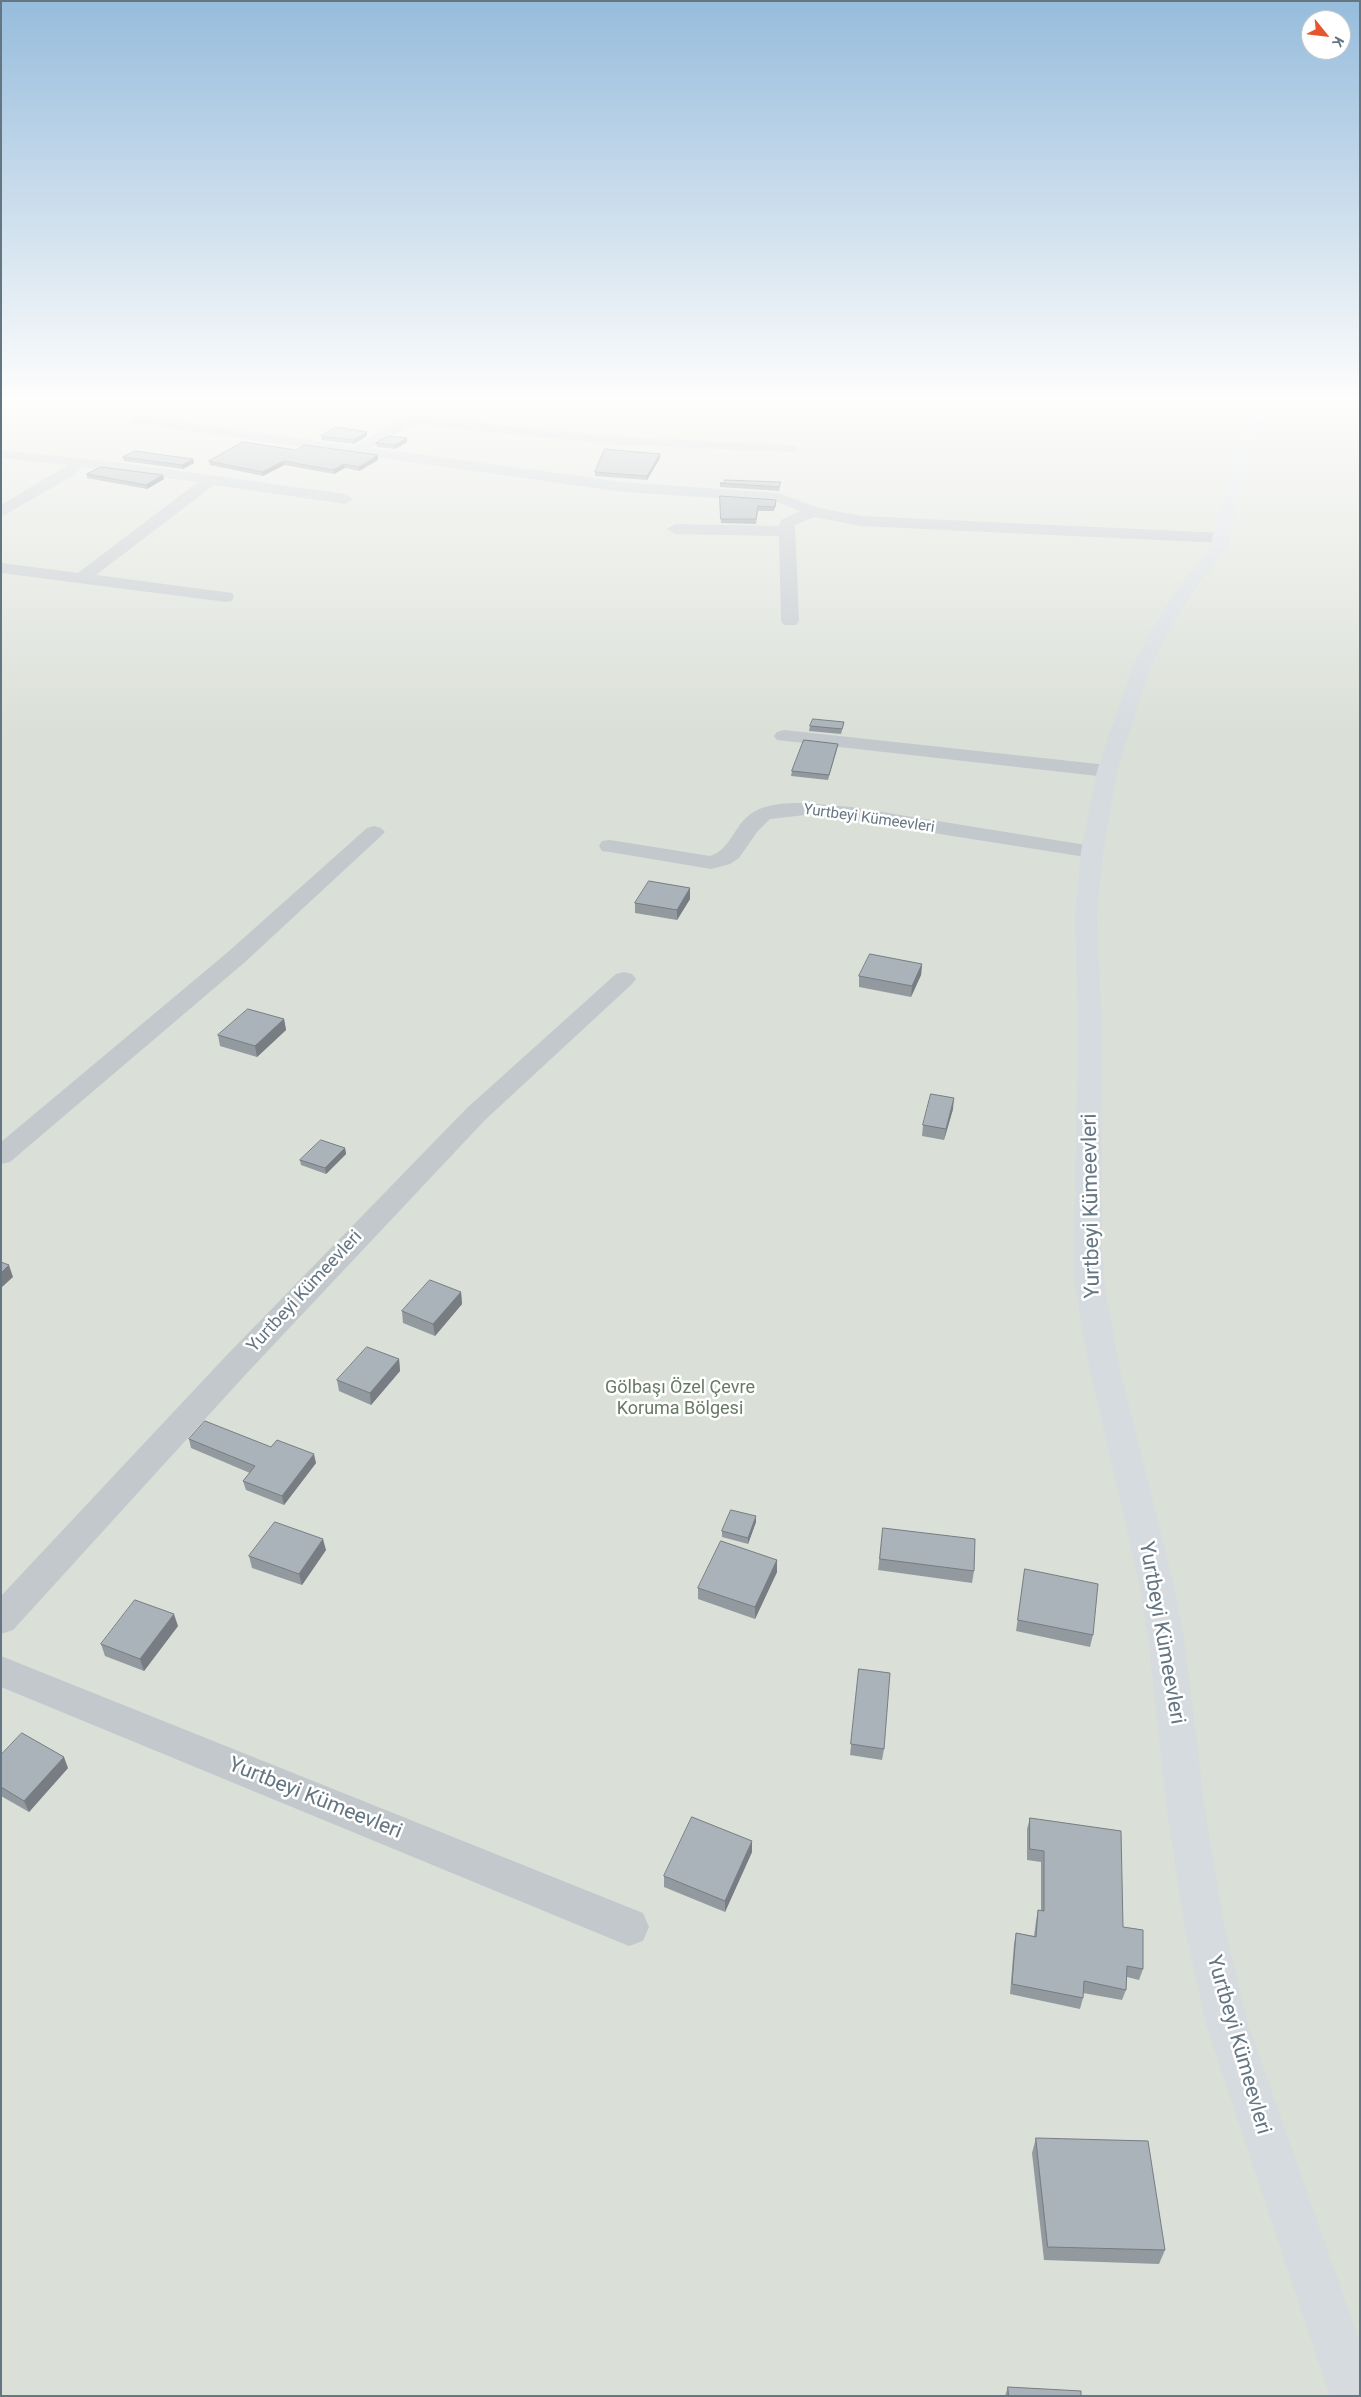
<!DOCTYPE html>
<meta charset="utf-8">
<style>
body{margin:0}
#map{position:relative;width:1361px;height:2397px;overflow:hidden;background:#fafaf8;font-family:Roboto,sans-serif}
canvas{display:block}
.frame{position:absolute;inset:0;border:2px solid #657683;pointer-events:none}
.north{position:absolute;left:1301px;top:10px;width:50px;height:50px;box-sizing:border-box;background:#fff;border:1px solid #c1c8cd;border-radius:50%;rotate:119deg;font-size:14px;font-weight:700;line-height:20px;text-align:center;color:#657683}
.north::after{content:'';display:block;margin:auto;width:18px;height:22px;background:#e4572e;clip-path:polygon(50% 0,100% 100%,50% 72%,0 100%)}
</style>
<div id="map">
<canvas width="1361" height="2397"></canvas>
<div class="frame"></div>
<div class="north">K</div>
</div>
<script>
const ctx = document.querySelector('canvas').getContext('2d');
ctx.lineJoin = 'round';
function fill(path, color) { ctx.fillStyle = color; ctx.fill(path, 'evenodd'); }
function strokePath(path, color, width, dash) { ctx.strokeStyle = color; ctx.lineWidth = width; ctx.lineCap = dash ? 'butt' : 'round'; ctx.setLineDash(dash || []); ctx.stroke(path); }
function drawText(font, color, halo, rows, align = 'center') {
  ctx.font = font + ' Roboto,sans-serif'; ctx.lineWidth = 5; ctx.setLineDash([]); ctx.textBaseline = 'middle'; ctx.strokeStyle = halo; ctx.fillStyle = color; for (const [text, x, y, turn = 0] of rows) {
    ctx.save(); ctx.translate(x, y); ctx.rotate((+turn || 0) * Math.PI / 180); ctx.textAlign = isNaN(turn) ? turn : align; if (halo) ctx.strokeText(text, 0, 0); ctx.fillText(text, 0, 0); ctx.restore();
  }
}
fill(new Path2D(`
 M1,400H1360V2396H1Z`), '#dadfd7');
fill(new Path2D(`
 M136,416L354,446L396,422L419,417L618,437L791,445L796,446L798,449L796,452L618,445L419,425L406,428L371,448L623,482L779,493L819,508L861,516L1222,533L1230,538L1222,543L861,526L815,517L795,525L799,621L796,625H784L781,621L779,536L675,534L667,529L675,524L779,526L781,520L800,511L777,502L623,492L131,423L129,420L131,417Z
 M1,450L123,463L345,494L353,499L345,504L214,485L96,575L232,593L234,597L232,601L226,602L1,573V563L78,573L198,482L82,467L76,474L1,517V505L68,465L1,458Z
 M784,730L1107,765L1114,767L1117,771L1114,775L1107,777L777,740L774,736L777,732Z
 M805,803L851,807L1092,846L1100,847L1103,852L1100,857L1092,858L851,820L805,815L770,819L757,832L739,858L730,864L711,869L610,852L602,851L599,846L602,841L610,840L710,856C729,850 733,830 746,818C761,803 786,803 805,803Z
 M374,826L381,828L385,832L381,836L245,962L10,1162L1,1164V1142L228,952L367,828Z
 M624,972L632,974L636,979L632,984L485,1120L247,1373L13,1630L1,1634V1596L225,1357L467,1108L616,974Z
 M1,1656L643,1913L649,1927L643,1941L629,1946L1,1687Z`), '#c3c8cc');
fill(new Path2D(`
 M1250,400H1264L1225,551L1191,594L1167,634L1149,671L1117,771L1103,852L1097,915L1102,1032V1246L1105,1287L1119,1366L1173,1582L1184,1638L1205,1810L1225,1929L1248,2024L1360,2343V2396H1330L1206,2024L1185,1929L1167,1810L1148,1638L1139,1582L1089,1366L1075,1287L1074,1246L1078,1032L1075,915L1081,852L1097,771L1131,671L1149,634L1178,588L1209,550Z`), '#d6dbdf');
fill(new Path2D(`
 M321,436H367L354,444L322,440Z
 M407,442L395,449L377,447L376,443Z
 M296,450L378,455V460L359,471L345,468L334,474L284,465L263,476L210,465L209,461Z
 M660,454V458L647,480L595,476V472Z
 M123,457L194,463L183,469L124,461Z
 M87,474L163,475L164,479L147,489L87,478Z
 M720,483L780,486L779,491L720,487Z
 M720,496L776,504L774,511H758L756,524L721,523Z
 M844,722L843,727L841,734L809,731L810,726Z
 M838,744L837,749L828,780L791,776L792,771Z
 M690,888V899L677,920L635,913V903Z
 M922,964L921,975L911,997L859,987V976Z
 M284,1019L286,1030L257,1057L220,1046L218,1035Z
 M953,1109L944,1140L922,1136L923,1125Z
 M345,1148L346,1154L326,1174L301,1165L300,1160Z
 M461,1292L462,1304L435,1336L403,1323L402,1311Z
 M399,1359L400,1371L371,1405L339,1391L337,1380Z
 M189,1439L271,1447L316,1463L284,1505L246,1490L243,1481L250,1473L191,1448Z
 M756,1522L748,1544L722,1537V1531Z
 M883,1528L974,1571L972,1583L878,1570Z
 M326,1550L302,1585L252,1568L249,1556Z
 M777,1560V1572L755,1619L698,1599V1588Z
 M1025,1569L1093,1635L1090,1647L1016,1631Z
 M178,1626L144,1671L105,1656L101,1644Z
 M859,1669L884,1749L882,1760L850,1755Z
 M1,1755L68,1768L29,1812L1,1796Z
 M1030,1818L1123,1927L1143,1969L1139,1980L1127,1977L1126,1990L1122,2000L1083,1993V1998L1080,2009L1010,1994L1014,1944L1016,1933L1034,1936L1036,1921L1038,1910H1041V1862L1027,1860V1829Z
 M752,1852L725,1912L664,1887V1876Z
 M1036,2138L1165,2250L1159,2264L1044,2260L1032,2153Z
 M1008,2387L1081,2396H1005Z`), '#929a9f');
fill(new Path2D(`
 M367,432V436L354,444L353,440Z
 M407,438V442L395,449V445Z
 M660,454V458L647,480V476Z
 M378,455V460L359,471V467Z
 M193,459L194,463L183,469L182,465Z
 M284,461V465L263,476L262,472Z
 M344,464L345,468L334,474L333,470Z
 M163,475L164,479L147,489L146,485Z
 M690,888V899L677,920V910Z
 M922,964L921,975L911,997L912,986Z
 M284,1019L286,1030L257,1057L255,1046Z
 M954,1098L953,1109L944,1140L946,1129Z
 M345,1148L346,1154L326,1174L325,1168Z
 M9,1265L13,1277L1,1288V1273Z
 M461,1292L462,1304L435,1336L433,1324Z
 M399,1359L400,1371L371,1405L370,1393Z
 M314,1454L316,1463L284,1505L282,1496Z
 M756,1516V1522L748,1544V1538Z
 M323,1539L326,1550L302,1585L299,1574Z
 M777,1560V1572L755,1619V1607Z
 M174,1614L178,1626L144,1671L140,1659Z
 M64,1757L68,1768L29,1812L24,1801Z
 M752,1841V1852L725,1912V1901Z`), '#777d82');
const building = new Path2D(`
 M336,427L367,432L353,440L321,436Z
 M389,436L407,438L395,445L376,443Z
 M243,442L296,450L304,445L378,455L359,467L344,464L333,470L284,461L262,472L209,461Z
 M605,449L660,454L647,476L595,472Z
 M135,451L193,459L182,465L123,457Z
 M101,467L163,475L146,485L87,474Z
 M725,480L781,482L779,487L720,483H724Z
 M720,496L776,500L775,507L758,506L756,519H721Z
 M813,719L844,722L842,729L810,726Z
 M804,740L838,744L829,775L792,771Z
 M649,881L690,888L677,910L635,903Z
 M870,954L922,964L912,986L859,976Z
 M248,1009L284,1019L255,1046L218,1035Z
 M931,1094L954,1098L946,1129L923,1125Z
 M321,1140L345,1148L325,1168L300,1160Z
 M1,1262L9,1265L1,1273Z
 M430,1280L461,1292L433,1324L402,1311Z
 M367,1347L399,1359L370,1393L337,1380Z
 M205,1421L271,1447L277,1440L314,1454L282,1496L243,1481L255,1466L189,1439Z
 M731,1510L756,1516L748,1538L722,1531Z
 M275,1522L323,1539L299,1574L249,1556Z
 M883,1528L975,1539L974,1571L880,1559Z
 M721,1541L777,1560L755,1607L698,1588Z
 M1025,1569L1098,1584L1093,1635L1018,1620Z
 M135,1600L174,1614L140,1659L101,1644Z
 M859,1669L890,1673L884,1749L851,1744Z
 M22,1733L64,1757L24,1801L1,1787V1755Z
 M692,1817L752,1841L725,1901L664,1876Z
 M1030,1818L1121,1831L1123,1927L1143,1930V1969L1127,1966L1126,1990L1084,1981L1083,1998L1012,1984L1016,1933L1036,1937L1038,1910L1044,1911V1851L1030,1849Z
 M1036,2138L1148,2141L1165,2250L1048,2247Z
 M1008,2387L1081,2391V2396H1009Z`);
fill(building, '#aab3b9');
strokePath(building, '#777d82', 1);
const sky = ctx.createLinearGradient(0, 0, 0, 736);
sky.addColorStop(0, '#96bcdc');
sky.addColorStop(0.54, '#fdfdfc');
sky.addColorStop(1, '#fdfdfc00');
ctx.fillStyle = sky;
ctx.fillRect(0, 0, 1361, 736);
drawText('15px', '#657683', '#fff', [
 ["Yurtbeyi Kümeevleri",869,819,8]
]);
drawText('18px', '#657683', '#fff', [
 ["Yurtbeyi Kümeevleri",305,1292,-47]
]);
drawText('18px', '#687a64', '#fff', [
 ["Gölbaşı Özel Çevre",680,1388],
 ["Koruma Bölgesi",680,1409]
]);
drawText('21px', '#657683', '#fff', [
 ["Yurtbeyi Kümeevleri",1092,1206,-91],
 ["Yurtbeyi Kümeevleri",1161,1633,80],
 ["Yurtbeyi Kümeevleri",315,1799,22],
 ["Yurtbeyi Kümeevleri",1238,2045,74]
]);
</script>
